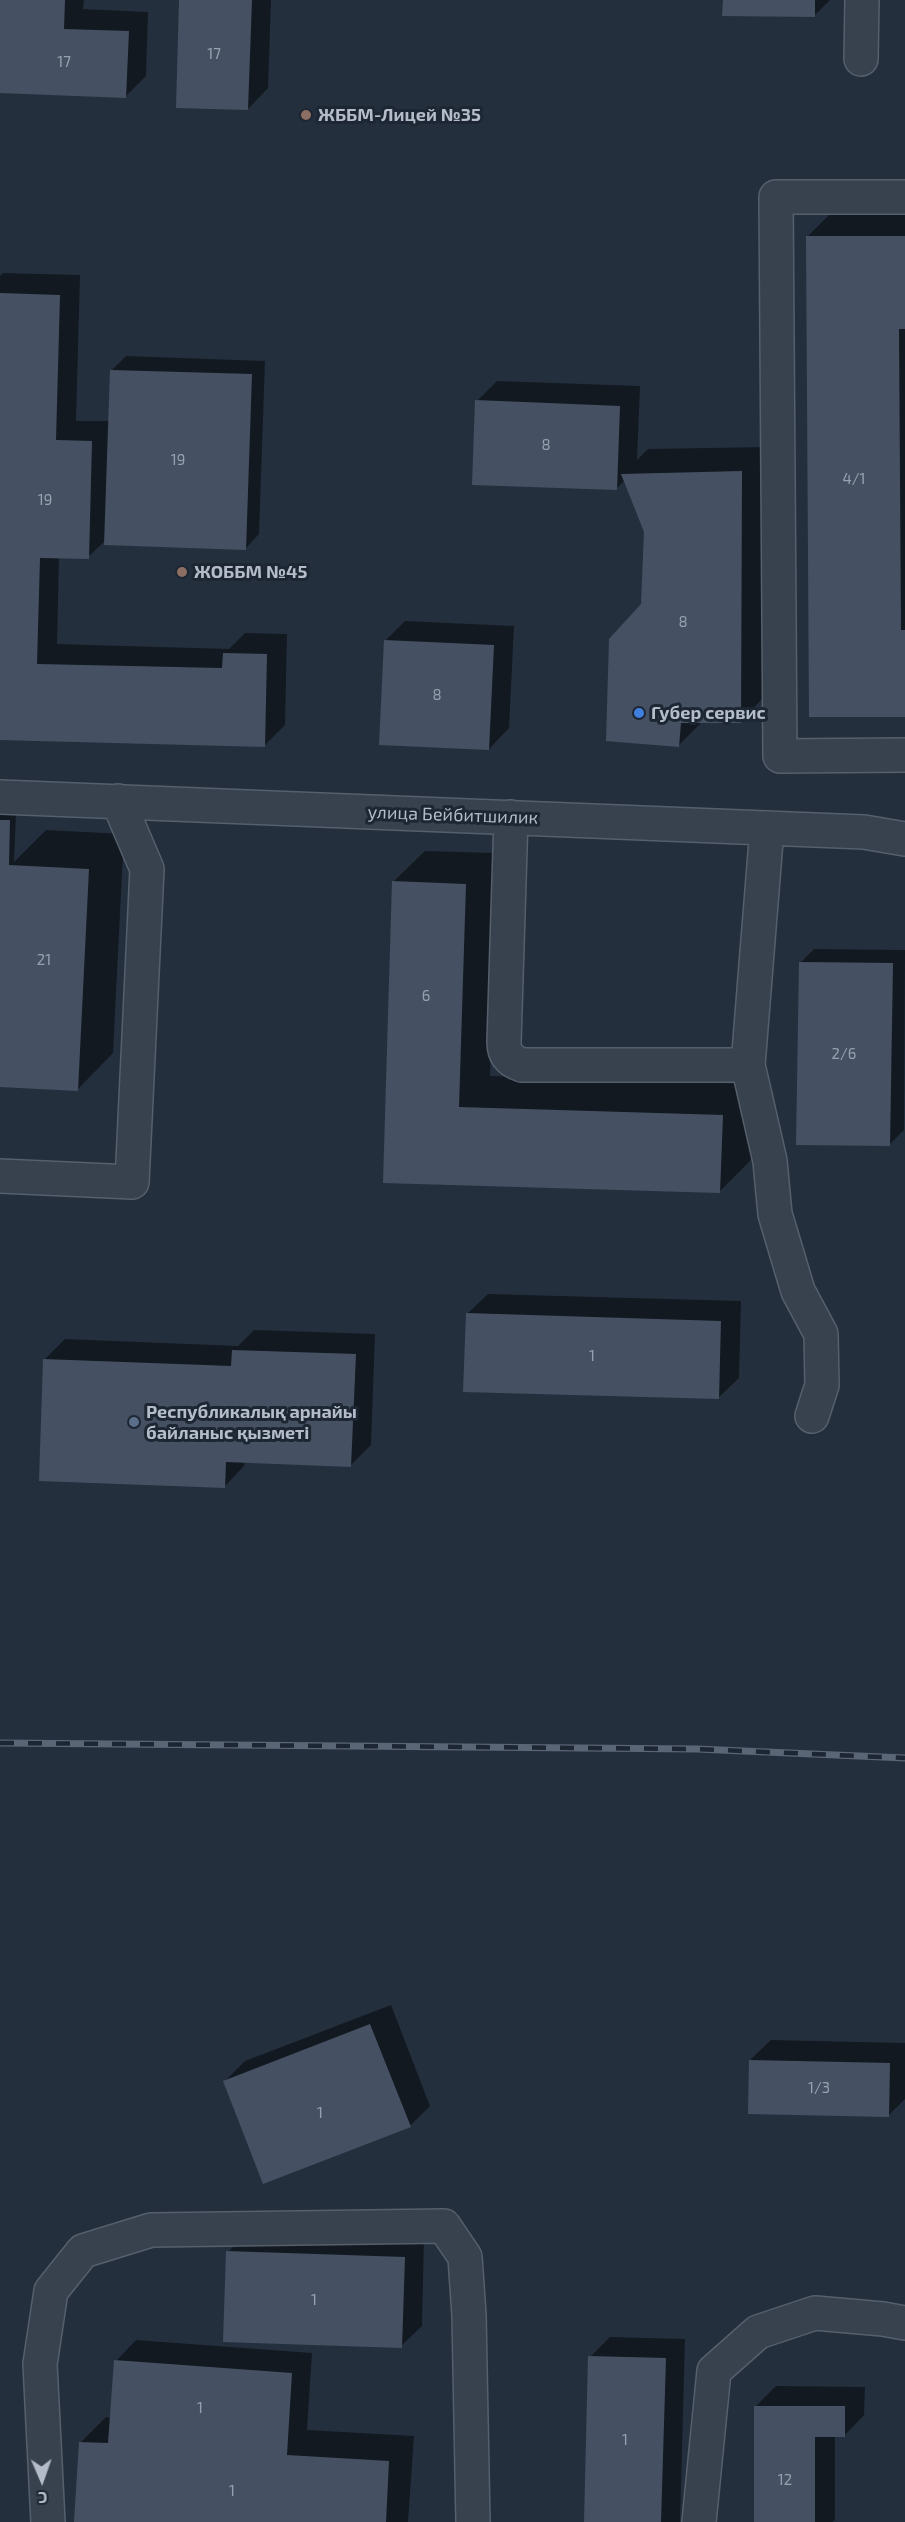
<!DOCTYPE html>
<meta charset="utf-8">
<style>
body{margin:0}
#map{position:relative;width:905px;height:2522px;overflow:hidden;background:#242f3e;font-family:"Exo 2",sans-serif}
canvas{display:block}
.north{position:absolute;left:12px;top:2450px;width:60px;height:60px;-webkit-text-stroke:4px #1d2633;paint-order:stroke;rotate:178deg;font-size:16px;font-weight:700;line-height:24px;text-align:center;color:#b4bcc9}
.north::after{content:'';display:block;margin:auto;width:21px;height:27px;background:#b4bcc9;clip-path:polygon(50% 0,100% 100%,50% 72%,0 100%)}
</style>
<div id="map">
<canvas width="905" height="2522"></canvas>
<div class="north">С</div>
</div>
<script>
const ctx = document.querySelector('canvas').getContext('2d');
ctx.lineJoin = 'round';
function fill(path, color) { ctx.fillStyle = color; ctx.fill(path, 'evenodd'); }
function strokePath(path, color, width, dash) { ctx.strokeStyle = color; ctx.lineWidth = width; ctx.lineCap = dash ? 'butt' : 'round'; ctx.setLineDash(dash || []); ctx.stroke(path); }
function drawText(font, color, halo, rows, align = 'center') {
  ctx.font = font + ' "Exo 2",sans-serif'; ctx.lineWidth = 6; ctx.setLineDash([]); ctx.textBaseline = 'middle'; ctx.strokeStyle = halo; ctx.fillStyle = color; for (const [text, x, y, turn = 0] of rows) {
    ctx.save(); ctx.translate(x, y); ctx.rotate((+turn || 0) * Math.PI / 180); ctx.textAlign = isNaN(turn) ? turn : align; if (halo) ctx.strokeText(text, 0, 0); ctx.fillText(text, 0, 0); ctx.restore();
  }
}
fill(new Path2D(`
 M0,0H84L83,9L148,12L146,76L126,96L0,92Z
 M181,0H271L268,88L248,109Z
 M724,0H830L814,16Z
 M843,201H905V715L807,237Z
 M3,273L80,275L76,421H110L112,370L126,356L265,361L259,534L245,549L106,540L88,557H59L57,644L229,649L245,633L287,634L285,725L265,745L0,739V276Z
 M497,381L640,386L637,460L648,449L766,447L765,696L740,722L703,721L678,746L643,605L646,532L625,480L617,488L477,401Z
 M405,621L514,626L509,728L489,749L385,641Z
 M0,813L16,814L14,862L46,830L124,834L113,1053L78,1089L0,1085Z
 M425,851L497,853L490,1076L754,1084L751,1160L720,1191L384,1181L393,882Z
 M814,949L905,950L904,1130L890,1144L800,963Z
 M488,1294L741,1301L739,1378L718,1398L467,1314Z
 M254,1330L375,1334L371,1445L351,1465L245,1461L244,1466L224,1487L45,1359L65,1339L238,1346Z
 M391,2005L430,2106L410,2126L225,2081L245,2061Z
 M771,2040L905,2043V2099L888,2116L750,2060Z
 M248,2232L424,2237L422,2326L401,2346L228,2252Z
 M610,2337L685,2339L680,2522H585L590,2357Z
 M136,2340L312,2353L307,2430L414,2436L408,2522H76L81,2442L106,2417L111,2418L116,2361Z
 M776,2386L865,2387L864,2415L844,2436L835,2435V2520L832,2522H755L756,2406Z`), '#0007');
fill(new Path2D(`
 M0,0H65L64,29L129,31L126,98L0,93Z
 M179,0H252L248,110L176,108Z
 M723,0H815V17L722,16Z
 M806,236H905V329H899L901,630H905V717H809Z
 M0,293L60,295L56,440L92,441L89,559L40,558L37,664L222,668L223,653L267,654L265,747L0,740Z
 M110,370L252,374L246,550L104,545Z
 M475,400L620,406L617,490L472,485Z
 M742,471L741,723H681L679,747L606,741L609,639L641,604L644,532L621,474Z
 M384,640L494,645L489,750L379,745Z
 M0,820H10L9,865L89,869L78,1091L0,1087Z
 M392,881L466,884L459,1107L723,1115L720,1193L383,1183Z
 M799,962L893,963L890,1146L796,1145Z
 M466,1313L721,1321L719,1399L463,1392Z
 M232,1350L356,1354L351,1467L226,1462L225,1488L39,1481L43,1359L231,1366Z
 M370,2024L411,2127L263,2184L223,2081Z
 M749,2060L890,2063L889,2117L748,2114Z
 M226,2251L405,2257L402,2348L223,2342Z
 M588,2356L666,2358L661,2522H584Z
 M114,2360L292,2373L287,2455L389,2461L386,2522H74L79,2442L108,2443Z
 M754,2406H845V2437H815V2522H754Z`), '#455162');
const minor = new Path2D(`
 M861,59L862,0
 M905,197H776L780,756L905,755
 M0,797L864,832L905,839
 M511,817L504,1042C504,1054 510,1061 522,1065H748
 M767,828L748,1065L770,1161L775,1214L798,1291L821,1334L822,1385L812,1416
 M0,1176L132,1182L147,869L118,801
 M48,2522L40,2364L51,2291L83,2251L151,2230L444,2226L465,2257L469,2315L473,2522
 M699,2522L714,2371L758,2332L815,2313L883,2319L905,2323`);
strokePath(minor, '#565f6c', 36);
strokePath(minor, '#38414e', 33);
const rail = new Path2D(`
 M0,1743L697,1749L905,1758`);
strokePath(rail, '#5a6575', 7);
strokePath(rail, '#1d2633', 4.5, [14]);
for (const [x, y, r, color] of [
 [306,115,6,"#8d6e63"],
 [182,572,6,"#8d6e63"],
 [639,713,6,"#3f7fe0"],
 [134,1422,6,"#5c6f8a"]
]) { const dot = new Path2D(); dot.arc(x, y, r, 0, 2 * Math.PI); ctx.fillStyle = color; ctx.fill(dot); strokePath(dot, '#1d2633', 2); }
drawText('15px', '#98a1af', null, [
 ["17",214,54],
 ["17",64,62],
 ["8",546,445],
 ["19",178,460],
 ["4/1",854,479],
 ["19",45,500],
 ["8",683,622],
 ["8",437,695],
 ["21",44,960],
 ["6",426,996],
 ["2/6",844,1054],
 ["1",592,1356],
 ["1/3",819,2088],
 ["1",320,2113],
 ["1",314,2300],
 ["1",200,2408],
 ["1",625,2440],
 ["12",785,2480],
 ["1",232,2491]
]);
drawText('bold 18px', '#b4bcc9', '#1d2633', [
 ["ЖББМ-Лицей №35",318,115],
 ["ЖОББМ №45",194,572],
 ["Губер сервис",651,713],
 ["Республикалық арнайы",146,1412],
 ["байланыс қызметі",146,1433]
], 'left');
drawText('18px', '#b4bcc9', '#1d2633', [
 ["улица Бейбитшилик",453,815,2]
]);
</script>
